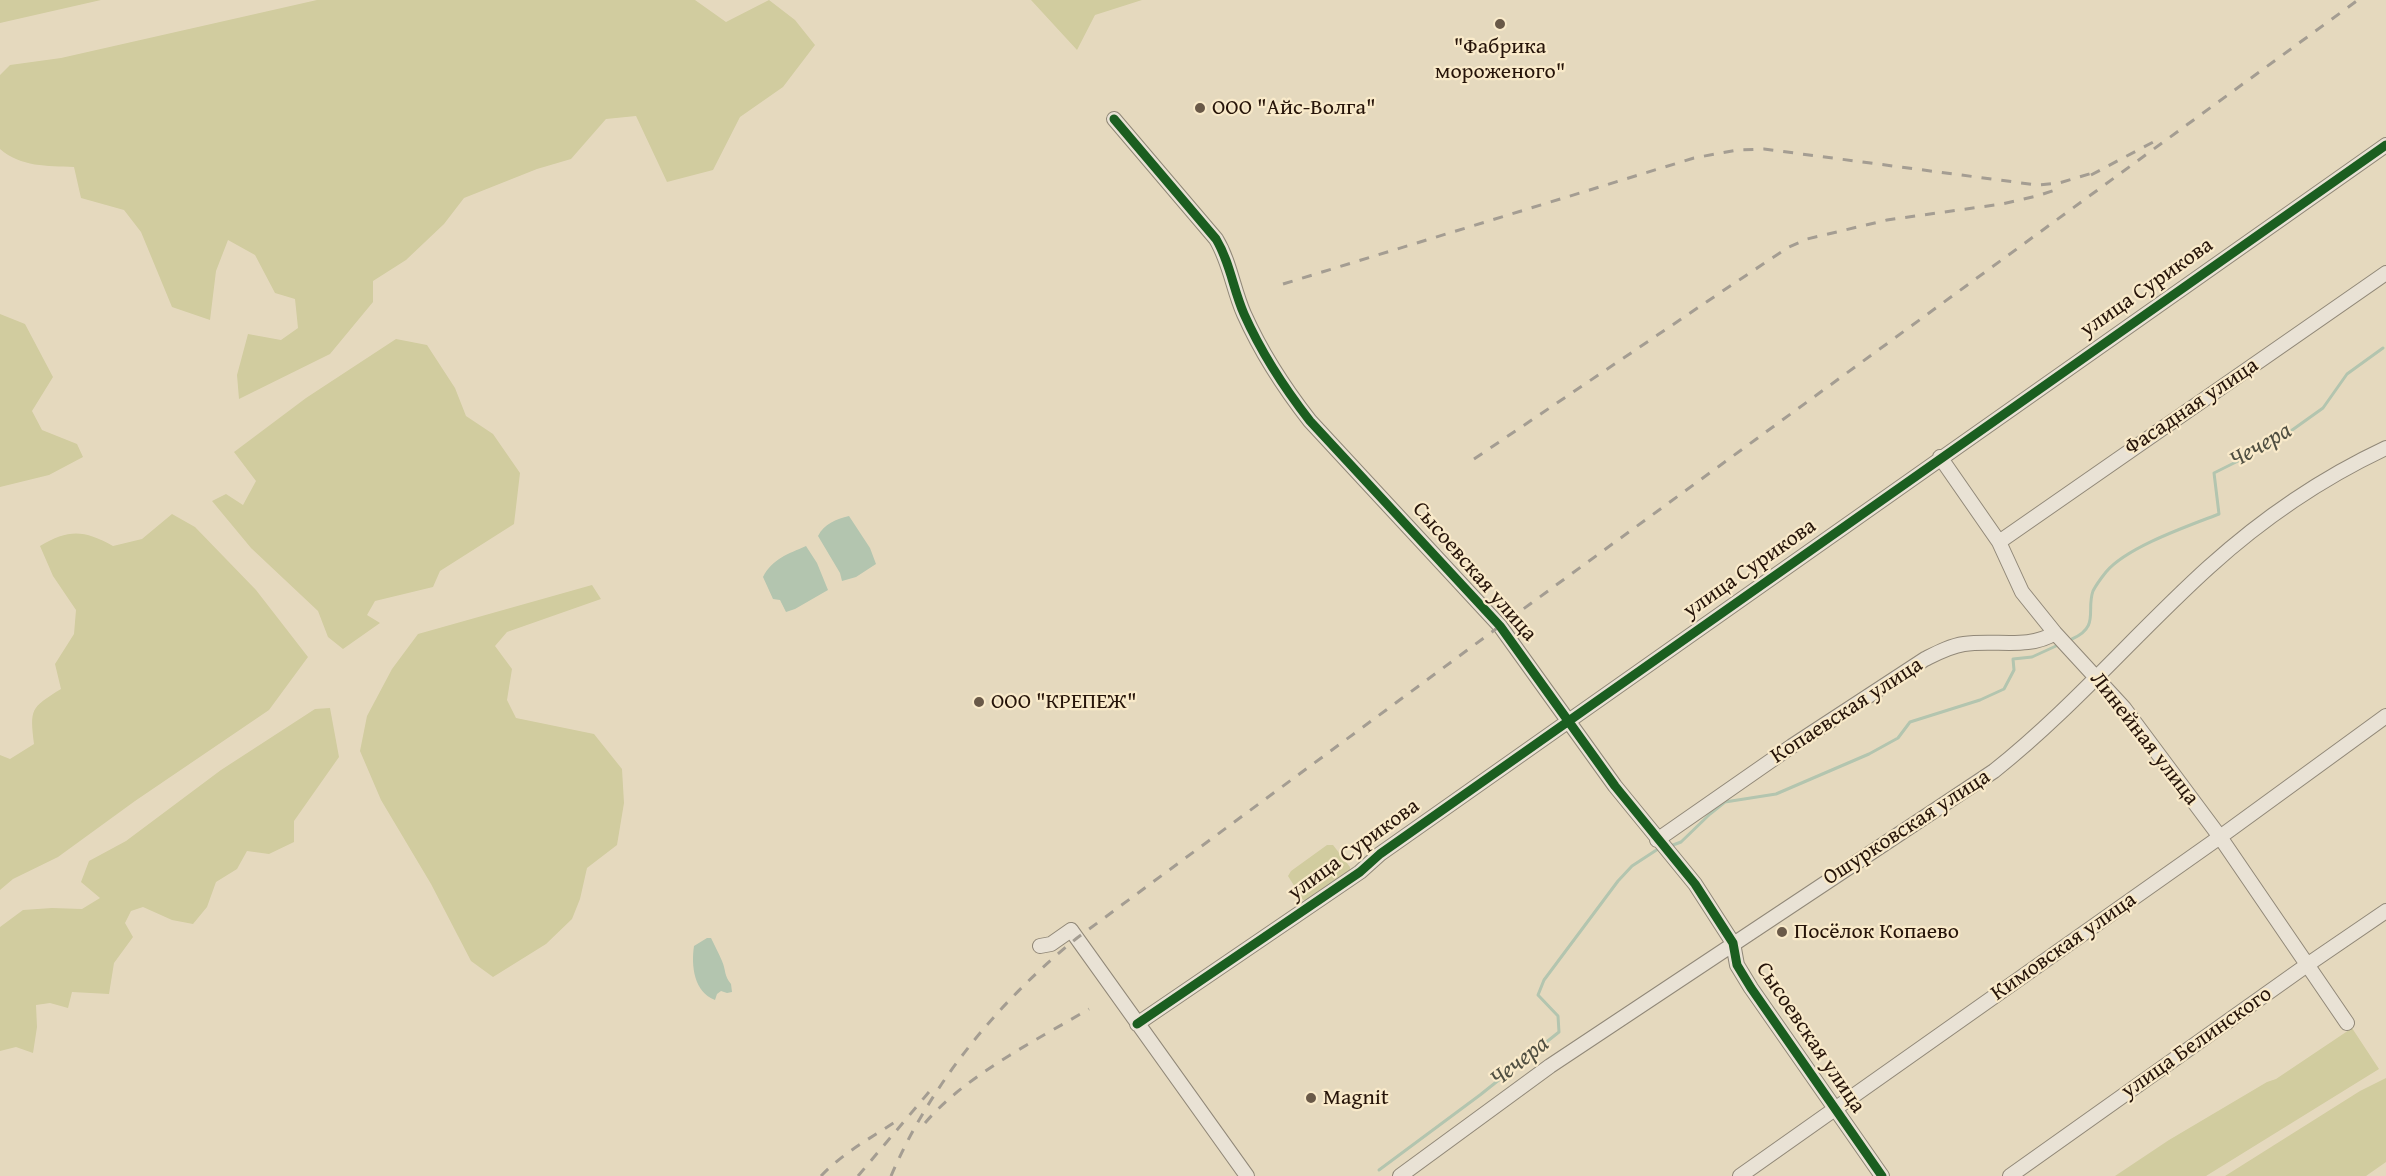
<!DOCTYPE html>
<meta charset="utf-8">
<style>
body{margin:0}
canvas{display:block;background:#e5d9be}
</style>
<canvas width="2386" height="1176"></canvas>
<script>
const ctx = document.querySelector('canvas').getContext('2d');
ctx.lineJoin = 'round';
function fill(path, color) { ctx.fillStyle = color; ctx.fill(path, 'evenodd'); }
function strokePath(path, color, width, dash) { ctx.strokeStyle = color; ctx.lineWidth = width; ctx.lineCap = dash ? 'butt' : 'round'; ctx.setLineDash(dash || []); ctx.stroke(path); }
function drawText(font, color, halo, rows, align = 'center') {
  ctx.font = font + ' "Gentium Book Plus",serif'; ctx.lineWidth = 4.5; ctx.setLineDash([]); ctx.textBaseline = 'middle'; ctx.strokeStyle = halo; ctx.fillStyle = color; for (const [text, x, y, turn = 0] of rows) {
    ctx.save(); ctx.translate(x, y); ctx.rotate((+turn || 0) * Math.PI / 180); ctx.textAlign = isNaN(turn) ? turn : align; if (halo) ctx.strokeText(text, 0, 0); ctx.fillText(text, 0, 0); ctx.restore();
  }
}
fill(new Path2D(`
 M0,0H101L0,23Z
 M317,0H695L726,22L769,0L795,20L815,45L783,87L740,117L713,170L667,182L636,116L606,119L571,159L537,169L464,198L444,224L406,260L373,281V302L330,354L239,399L237,375L248,334L281,340L298,328L295,299L275,293L255,255L228,240L216,271L210,320L172,307L141,232L124,210L81,198L74,167C47,166 21,167 0,149V75L10,65L61,58Z
 M1031,0H1142L1095,15L1077,50Z
 M0,314L25,324L53,377L32,411L42,430L77,444L83,457L49,475L0,487Z
 M396,339L427,345L455,388L466,416L493,434L520,473L514,524L440,571L433,587L375,601L367,615L380,623L343,649L328,637L318,611L251,548L212,501L226,494L243,505L256,481L234,452L306,398Z
 M172,514L195,527L256,590L308,657L269,710L135,801L58,857L13,879L0,890V755L10,759L34,744C30,709 30,708 61,689L55,664L74,634L76,610L53,576L40,546C69,529 84,530 113,546L142,539Z
 M592,585L601,599L507,632L495,646L512,669L507,700L516,718L594,734L622,769L624,803L617,845L587,868L580,899L572,919L546,944L493,977L471,961L431,884L381,800L360,751L367,716L392,669L418,634Z
 M330,708L339,757L294,821V842L269,854L247,851L237,869L216,882L207,907L193,924L172,920L143,907L131,911L125,923L133,937L114,963L109,994L72,992L68,1008L50,1003L36,1005L37,1027L33,1053L16,1047L0,1051V927L23,910L52,908L82,909L100,898L81,882L89,861L126,841L221,770L315,709Z
 M1327,845H1333L1350,867V873L1311,900H1303L1288,876L1291,871Z
 M2352,1028L2379,1069L2206,1176H2115L2169,1140L2267,1082L2276,1079Z
 M2386,1078V1162L2366,1176H2225L2360,1091Z`), '#d1cc9f');
fill(new Path2D(`
 M849,516L870,548L876,564L856,577L842,581L840,573L818,536C824,524 836,519 849,516Z
 M806,546L817,563L828,590L795,609L786,612L780,600L773,599L763,577C772,559 788,554 806,546Z
 M707,938H711C715,946 719,954 722,961C726,970 724,976 731,984L732,992L727,993L721,991L717,994L715,1000C694,992 691,966 694,946Z`), '#b3c5af');
strokePath(new Path2D(`
 M2072,639C2100,627 2086,610 2093,591C2096,585 2102,577 2106,572C2127,547 2188,526 2219,514L2214,473L2274,443L2323,408L2347,374L2383,348
 M1673,845L1681,842L1710,814L1725,802L1776,794L1869,754L1898,738L1910,722L1980,700L2004,689L2014,670L2013,659L2032,657L2056,646
 M1379,1170L1480,1095L1559,1032L1558,1016L1538,995L1544,980L1618,881L1632,866L1658,849`), '#b3c5af', 3);
const minor = new Path2D(`
 M1114,119L1216,239C1230,262 1233,289 1244,314C1261,352 1285,389 1310,421L1500,626L1615,786L1695,884L1733,943L1737,965L1751,988L1882,1176
 M1940,457L1999,542L2022,592L2055,633L2124,708L2220,837L2347,1023
 M1999,542L2386,273
 M1657,840L1792,746L1925,659C1937,653 1950,646 1964,644C1995,639 2028,650 2055,633
 M1040,946L1051,944L1071,930L1247,1176
 M1137,1024L1360,872L1380,854L2386,145
 M1400,1176L1550,1066L1994,771C2072,709 2136,633 2209,567C2261,520 2322,478 2386,448
 M1740,1176L2220,837L2386,716
 M2010,1176L2307,965L2386,911`);
strokePath(minor, '#918878', 16);
strokePath(minor, '#e9e2d5', 14);
strokePath(new Path2D(`
 M2091,175L2157,140
 M1283,284L1694,158L1737,150L1764,149L2037,185L2059,183L2099,171
 M1474,459L1736,282L1789,247L1807,239L1887,220L2002,204L2037,196L2061,188
 M925,1123C966,1075 1035,1041 1089,1009
 M821,1176C845,1151 873,1137 901,1118
 M858,1176L934,1086
 M891,1176C931,1083 999,1001 1077,938L1500,626L2358,0`), '#a49d92', 3, [10, 10]);
strokePath(new Path2D(`
 M1114,119L1216,239C1230,262 1233,289 1244,314C1261,352 1285,389 1310,421L1500,626L1615,786L1695,884L1733,943L1737,965L1751,988L1882,1176
 M1137,1024L1360,872L1380,854L2386,145`), '#1b5e20', 9);
for (const [x, y, r, color] of [
 [1500,24,6,"#695948"],
 [1200,108,6,"#695948"],
 [979,702,6,"#695948"],
 [1782,932,6,"#695948"],
 [1311,1098,6,"#695948"]
]) { const dot = new Path2D(); dot.arc(x, y, r, 0, 2 * Math.PI); ctx.fillStyle = color; ctx.fill(dot); strokePath(dot, '#f9eaca', 2); }
drawText('22px', '#261409', '#f9eaca', [
 ["\"Фабрика",1500,47,"center"],
 ["мороженого\"",1500,72,"center"],
 ["ООО \"Айс-Волга\"",1212,108],
 ["ООО \"КРЕПЕЖ\"",991,702],
 ["Посёлок Копаево",1794,932],
 ["Magnit",1323,1098]
], 'left');
drawText('22px', '#261409', '#f9eaca', [
 ["улица Сурикова",2147,288,-35],
 ["Фасадная улица",2192,407,-34],
 ["улица Сурикова",1750,569,-35],
 ["Сысоевская улица",1474,572,49],
 ["Копаевская улица",1847,711,-33],
 ["Линейная улица",2144,739,52],
 ["Ошурковская улица",1907,828,-33],
 ["улица Сурикова",1354,850,-36],
 ["Кимовская улица",2064,947,-35],
 ["Сысоевская улица",1810,1038,56],
 ["улица Белинского",2197,1043,-35]
]);
drawText('italic 24px', '#504f41', '#f9eaca', [
 ["Чечера",2261,446,-30],
 ["Чечера",1520,1062,-38]
]);
</script>
